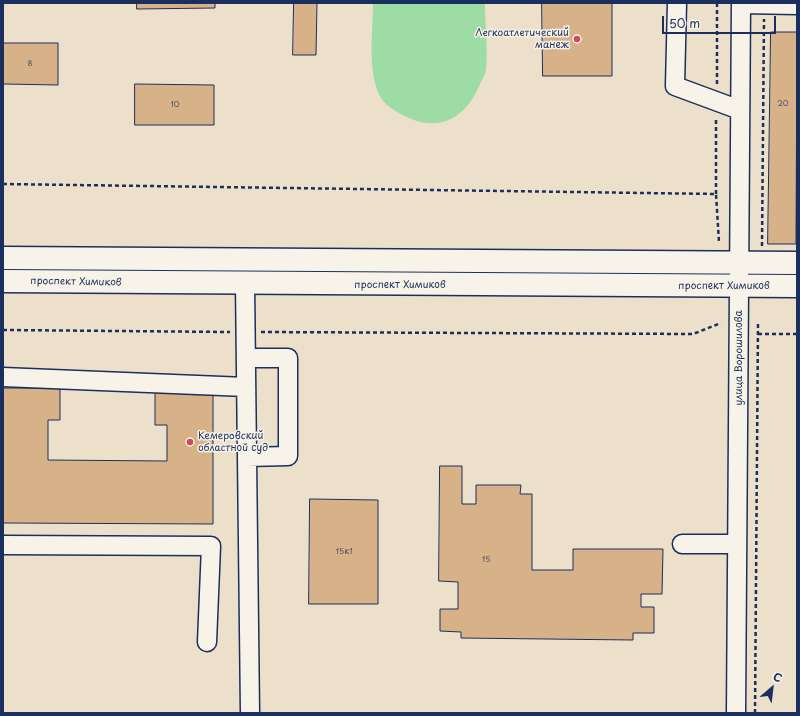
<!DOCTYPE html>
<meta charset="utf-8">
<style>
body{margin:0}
#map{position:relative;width:800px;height:716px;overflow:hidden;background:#ede0cb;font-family:"Playpen Sans",sans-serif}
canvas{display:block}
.frame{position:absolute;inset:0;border:4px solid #1b2f5e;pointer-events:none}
.north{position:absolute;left:752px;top:668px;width:40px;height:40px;-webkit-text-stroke:3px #f7f3e8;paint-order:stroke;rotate:28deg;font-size:11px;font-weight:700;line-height:16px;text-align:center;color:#1b2f5e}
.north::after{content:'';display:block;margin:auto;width:14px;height:18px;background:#1b2f5e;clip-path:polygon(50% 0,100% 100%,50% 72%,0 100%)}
.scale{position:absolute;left:662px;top:16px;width:114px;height:18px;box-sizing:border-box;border:2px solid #1b2f5e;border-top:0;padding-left:5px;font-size:12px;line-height:14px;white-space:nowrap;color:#1b2f5e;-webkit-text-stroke:3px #f7f3e8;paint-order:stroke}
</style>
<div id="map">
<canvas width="800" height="716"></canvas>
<div class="frame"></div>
<div class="north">С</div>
<div class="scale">50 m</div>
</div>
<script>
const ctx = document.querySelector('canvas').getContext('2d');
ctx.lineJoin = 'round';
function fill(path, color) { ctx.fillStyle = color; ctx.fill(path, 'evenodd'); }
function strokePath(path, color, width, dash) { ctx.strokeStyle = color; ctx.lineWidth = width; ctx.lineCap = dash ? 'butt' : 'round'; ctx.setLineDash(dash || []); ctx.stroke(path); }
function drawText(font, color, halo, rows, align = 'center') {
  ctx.font = font + ' "Playpen Sans",sans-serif'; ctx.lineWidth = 3; ctx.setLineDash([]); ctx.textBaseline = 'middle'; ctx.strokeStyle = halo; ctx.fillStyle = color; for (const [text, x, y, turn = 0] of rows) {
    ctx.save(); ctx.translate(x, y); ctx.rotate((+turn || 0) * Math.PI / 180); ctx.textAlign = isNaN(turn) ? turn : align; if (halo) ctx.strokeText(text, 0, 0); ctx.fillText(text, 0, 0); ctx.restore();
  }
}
fill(new Path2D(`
 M373,3H485C485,25 488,48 486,70C485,75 482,80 480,84C469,111 448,130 417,121C405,117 386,108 380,96C367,71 373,31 373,3Z`), '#9ddca4');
const building = new Path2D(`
 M137,3H215V8L137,9Z
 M294,3H317L316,55H293Z
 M542,3H612V76H543Z
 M771,32H797L796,244H768Z
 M3,43H58V85L3,84Z
 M135,84L214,85V125H135Z
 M3,388H60V420H48V460L167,461V425H155V390L213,391V524L3,523Z
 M440,466H462V504H476V485H521L520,494H532V570H573V549H663L662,594H641V607H654V633H633V640L461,638V632L440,631V609H458V582L439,581Z
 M310,499L378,500V604H309Z`);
fill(building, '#d7b288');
strokePath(building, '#1b2f5e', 1);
const minor = new Path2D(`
 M677,3L675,86L740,110
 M741,4L797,5
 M245,283L247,457L288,456V358H247
 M3,377L246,387
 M247,457L250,713
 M682,544H737
 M3,545L211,546L207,642
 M736,713L741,3`);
const major = new Path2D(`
 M3,258L797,263
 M3,281L797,286`);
strokePath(minor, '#1b2f5e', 21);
strokePath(major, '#1b2f5e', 25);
strokePath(new Path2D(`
 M717,84V3
 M3,184L716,194L719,242
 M716,194V119
 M762,246L764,19
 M3,330L230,332
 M261,332L693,334L721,323
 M758,334H797
 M755,713L758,323`), '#1b2f5e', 2.5, [4, 3]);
strokePath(minor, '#f7f3e8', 18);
strokePath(major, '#f7f3e8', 22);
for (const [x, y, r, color] of [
 [577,39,4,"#d1495b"],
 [190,442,4,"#d1495b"]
]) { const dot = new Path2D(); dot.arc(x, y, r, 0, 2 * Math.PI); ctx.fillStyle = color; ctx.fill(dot); strokePath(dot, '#f7f3e8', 1.5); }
drawText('8px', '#4a5068', null, [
 ["8",30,64],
 ["20",783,104],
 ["10",175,105],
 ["15к1",344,552],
 ["15",486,560]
]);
drawText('10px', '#1b2f5e', '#f7f3e8', [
 ["Легкоатлетический",569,33],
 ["манеж",569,45],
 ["Кемеровский",198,436,"left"],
 ["областной суд",198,448,"left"]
], 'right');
drawText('10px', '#1b2f5e', '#f7f3e8', [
 ["проспект Химиков",76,282,1],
 ["проспект Химиков",400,285],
 ["проспект Химиков",724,286],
 ["улица Ворошилова",739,358,-90]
]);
</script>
